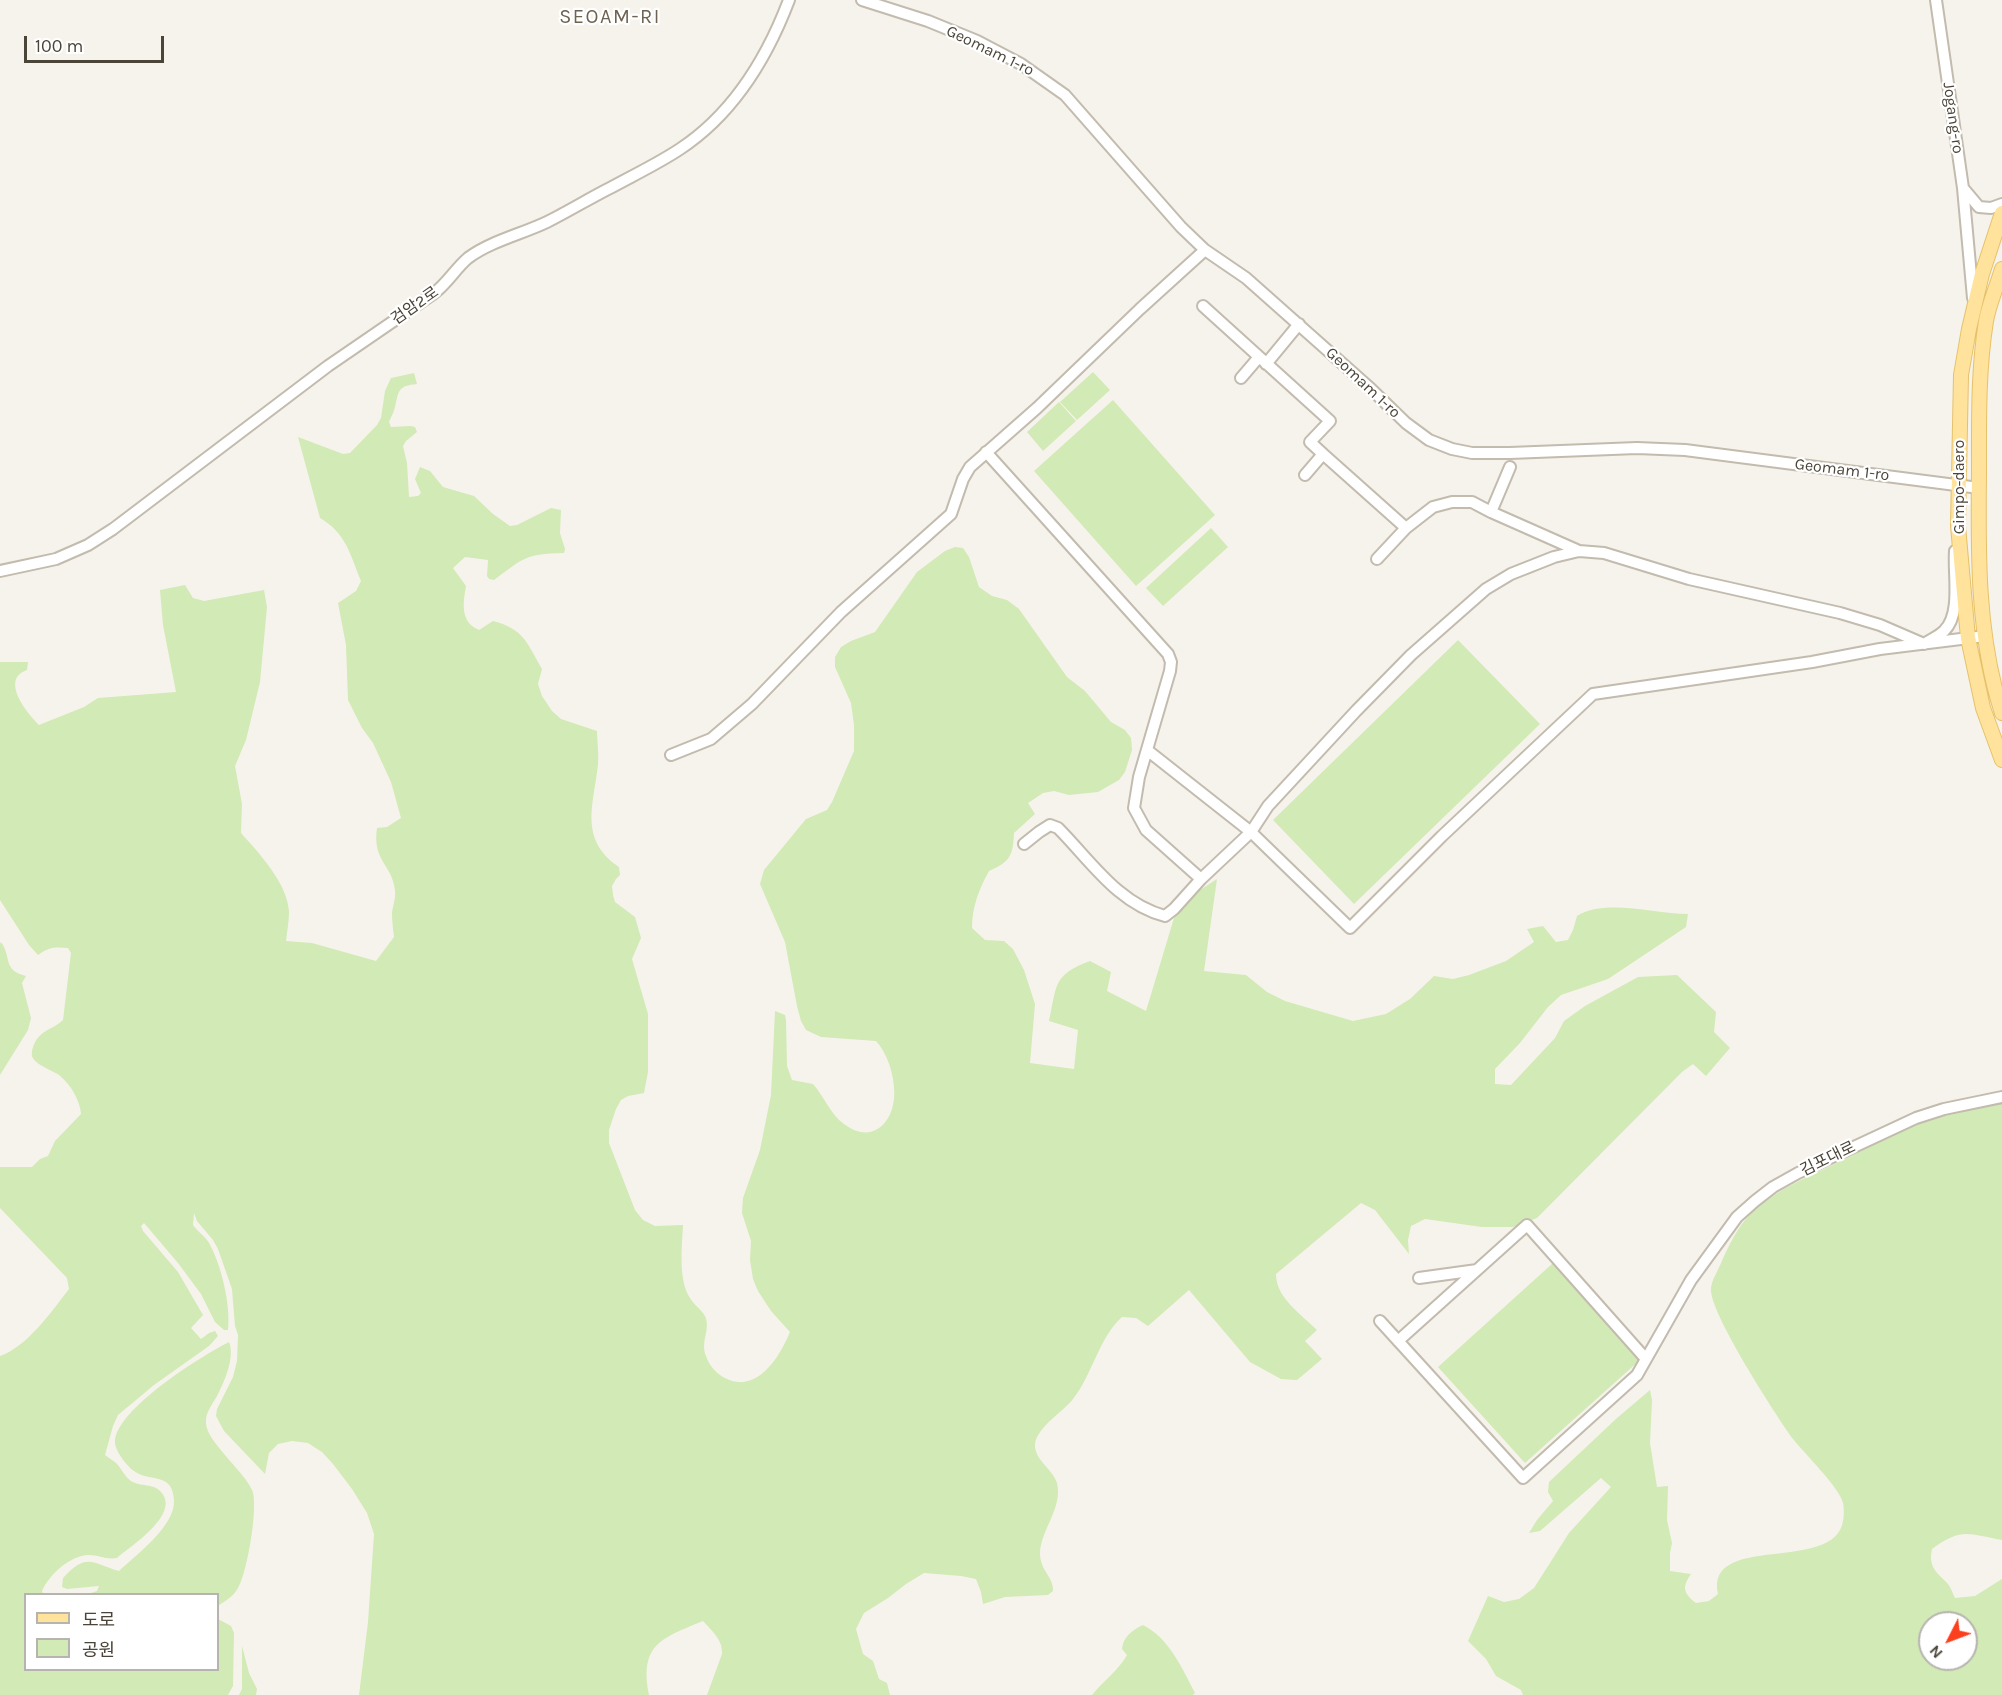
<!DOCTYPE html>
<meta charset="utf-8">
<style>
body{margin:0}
#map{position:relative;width:2002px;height:1695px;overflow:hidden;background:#f6f3ec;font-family:Karla,"Noto Sans KR",sans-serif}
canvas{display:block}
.legend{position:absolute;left:24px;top:1593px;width:195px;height:78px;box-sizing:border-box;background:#fff;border:2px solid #b7b4b0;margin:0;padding:8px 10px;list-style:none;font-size:18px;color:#4b4439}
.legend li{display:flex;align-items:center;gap:12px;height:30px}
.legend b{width:30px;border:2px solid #b7b4b0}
.north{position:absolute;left:1918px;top:1611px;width:60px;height:60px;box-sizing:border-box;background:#fff;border:2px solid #b7b4b0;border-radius:50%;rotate:228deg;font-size:16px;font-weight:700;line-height:24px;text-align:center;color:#4b4439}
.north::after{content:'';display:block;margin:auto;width:21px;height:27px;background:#fc3f1d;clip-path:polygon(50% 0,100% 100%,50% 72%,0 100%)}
.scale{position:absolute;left:24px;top:36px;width:140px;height:27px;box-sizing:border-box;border:3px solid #4b4439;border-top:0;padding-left:8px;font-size:18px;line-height:21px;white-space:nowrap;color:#4b4439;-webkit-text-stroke:4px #fff;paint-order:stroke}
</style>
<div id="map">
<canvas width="2002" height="1695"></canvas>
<ul class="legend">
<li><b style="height:8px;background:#ffe39c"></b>도로</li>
<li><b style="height:16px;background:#d2eab5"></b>공원</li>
</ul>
<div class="north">N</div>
<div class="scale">100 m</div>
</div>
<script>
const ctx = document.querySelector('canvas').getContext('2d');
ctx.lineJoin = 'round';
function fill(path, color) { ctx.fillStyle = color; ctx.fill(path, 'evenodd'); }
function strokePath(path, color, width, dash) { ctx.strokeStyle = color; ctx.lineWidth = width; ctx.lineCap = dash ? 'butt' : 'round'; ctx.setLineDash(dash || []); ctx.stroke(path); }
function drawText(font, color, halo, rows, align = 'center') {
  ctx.font = font + ' Karla,"Noto Sans KR",sans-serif'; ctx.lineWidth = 4.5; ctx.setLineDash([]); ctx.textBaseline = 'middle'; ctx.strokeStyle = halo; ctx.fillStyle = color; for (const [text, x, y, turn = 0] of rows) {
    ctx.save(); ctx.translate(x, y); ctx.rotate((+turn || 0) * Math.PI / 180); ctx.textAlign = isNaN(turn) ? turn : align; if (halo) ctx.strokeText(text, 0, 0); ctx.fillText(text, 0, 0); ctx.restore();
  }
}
fill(new Path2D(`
 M1093,372L1110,390L1077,420L1060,402Z
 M414,373L417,384C398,386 399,390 395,407C394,412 391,417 389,422L391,427L410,426L415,427L417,432L406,441L403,446L407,463L409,497L418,496L421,493L415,479L420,467L430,471L443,487L474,496L493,514L510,526L517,525L551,508L561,510L560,533L565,549L564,553C524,554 524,558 494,580L489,579L487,576L488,560L465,557L453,568L466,586C463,603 460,622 479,630L493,621C524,629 527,643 542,669L538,684L542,696L552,711L561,719L597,731C597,742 599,753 598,764C594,804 578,839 619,867L620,875L616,879L612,886L613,895L615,902L635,917L641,938L632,959L648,1014V1072L644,1093L628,1096L621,1100L616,1109L609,1130V1143L635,1210L643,1220L655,1226L683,1225C682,1246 678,1280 690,1298C694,1305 701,1309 705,1316C711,1329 700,1342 706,1356C709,1365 715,1372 723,1377C756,1396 779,1358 790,1332L771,1311L758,1291L753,1279L750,1260L751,1241L742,1213L743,1198L760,1150L771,1095L775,1011L785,1015L786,1020L787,1066L792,1080L813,1084C824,1096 830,1114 844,1124C874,1147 897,1119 894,1088C893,1072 887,1053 876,1041L821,1037L806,1030L801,1021L797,1006L785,942L760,884L764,870L806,819L827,810L832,802L854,751V725L851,703L835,667V657L841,647L851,641L875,632L917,572L945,551L955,547L963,548L969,557L979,587L992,596L1007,600L1019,609L1067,677L1085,691L1111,722L1125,730L1131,738L1132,750L1125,772L1119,780L1098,792L1069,795L1054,791L1043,793L1028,803L1035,814L1014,833C1013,856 1010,862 989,871C979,889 972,907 972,928L985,940L1004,941L1013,949L1024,970L1035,1004L1030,1063L1074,1069L1078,1030L1049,1021C1057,984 1053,975 1090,961L1111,972L1107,991L1146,1011L1174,918L1194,894L1217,879L1204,971L1246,975L1267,992L1285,1001L1353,1021L1386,1014L1410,999L1434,976L1453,979L1469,975L1506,961L1534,942L1527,929L1543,926L1556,942L1568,940L1573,930L1577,916C1605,898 1655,914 1688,914L1686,927L1608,979L1561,995L1548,1007L1520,1043L1495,1069V1084L1511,1085L1555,1038L1564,1021L1585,1006L1638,977L1677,975L1716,1012L1714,1032L1730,1048L1706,1076L1693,1064L1682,1072L1537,1218L1513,1227H1482L1425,1219L1411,1226L1408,1240L1409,1254L1375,1210L1361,1203L1276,1274C1276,1298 1301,1314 1317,1330L1305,1341L1322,1359L1297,1380L1281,1379L1250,1362L1189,1290L1148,1326L1136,1318L1122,1317C1098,1339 1093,1374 1073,1399C1063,1412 1037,1427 1035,1444C1034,1460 1053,1469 1057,1483C1063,1508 1041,1529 1040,1553C1040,1571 1054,1577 1053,1591L1048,1595L1005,1597L983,1604L981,1592L976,1579L961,1576L924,1573L906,1584L888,1598L864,1613L856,1629L863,1654L873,1661L879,1679L887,1683L890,1695H707L722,1654C723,1640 712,1631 703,1621C662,1638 639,1644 649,1695H359L368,1622L374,1534L367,1513L352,1489L333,1464L322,1452L308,1443L292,1441L278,1444L269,1453L265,1474L224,1431L216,1416L217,1409L233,1377L237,1361L238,1335L235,1326L232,1289L218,1249L213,1240L197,1221L194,1213L193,1225C198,1232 205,1236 209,1243C221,1264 231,1305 228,1330H224L215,1322L201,1294L178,1263L144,1223L141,1226L143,1231L178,1272L203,1315L191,1328L201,1339L209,1333L215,1331L218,1336L209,1346L154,1385L118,1415L113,1426L105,1455C108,1458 113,1460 116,1463C121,1468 125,1477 131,1481C140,1487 154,1483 161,1492C181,1514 131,1546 117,1558C107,1560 98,1555 89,1555C70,1555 49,1575 42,1591L43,1594H26V1670H218V1619L231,1626L234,1633L233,1686L228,1695H0V1356C27,1347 52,1311 69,1289L67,1278L0,1208V1167H32L40,1159L48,1156L55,1141L81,1114C80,1100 71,1085 59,1075C52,1070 35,1065 32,1056C31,1051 34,1043 37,1039C44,1029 55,1028 63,1020L71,953L68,948C55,947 49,947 38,955L29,945L0,900V662H28L27,670C0,679 26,712 39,725L84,707L98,698L176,692L163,625L160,590L185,585L193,598L204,601L264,590L267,607L260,682L246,740L235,766L242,804L241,833C259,853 288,884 289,912C289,922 287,931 286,941L312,943L376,961L394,937C393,929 392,921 392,913C393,905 396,898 395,890C392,864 372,861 377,828L387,827L401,818L391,782L373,743L362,728L348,700L346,645L338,603L356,591L361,581C350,554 346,533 320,518L298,437L343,454L350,453L377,425L381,418L385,391L391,378Z
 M1113,400L1215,515L1136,586L1034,471Z
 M1059,402L1076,421L1043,451L1027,432Z
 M1211,528L1228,547L1163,606L1146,588Z
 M1458,640L1540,724L1354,904L1273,820Z
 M1,942C12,957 2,970 26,976L22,983L31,1018L28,1030L0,1075V944Z
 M2002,1103V1540C1968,1534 1962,1527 1932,1549C1928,1568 1937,1572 1948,1584C1951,1588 1953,1594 1955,1598L1975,1596L2002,1579V1695H1523L1521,1690L1496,1676L1486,1659L1468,1641L1488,1596L1504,1602L1519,1599L1534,1588L1569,1533L1611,1487L1601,1478L1540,1531L1529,1533L1537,1520L1553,1501L1548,1492L1549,1482L1617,1418L1650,1390L1652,1400L1650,1443L1657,1487L1668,1486L1667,1520L1672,1543L1670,1553V1571L1691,1574C1682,1587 1683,1593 1696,1603L1709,1601L1718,1594C1705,1532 1835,1574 1843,1521C1844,1516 1844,1508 1843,1503C1840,1488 1804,1453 1793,1439C1777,1417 1709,1312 1711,1289C1711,1281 1718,1271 1721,1263C1729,1245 1737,1228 1751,1213C1778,1187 1816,1174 1849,1157C1876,1144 1903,1128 1931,1118C1954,1111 1979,1108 2002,1103ZM1930,1623H1966V1659H1930Z
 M1553,1263L1640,1360L1525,1463L1438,1367Z
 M229,1342C235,1356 225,1381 218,1394C213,1404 205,1412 206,1423C206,1441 244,1471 252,1490C259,1505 247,1574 238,1588C234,1596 225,1601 218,1606V1594H88L97,1591L99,1586L67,1589L62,1587L63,1578C87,1552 91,1563 119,1571C136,1555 175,1526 174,1501C173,1471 150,1483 134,1471C127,1466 114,1450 115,1441C117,1409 201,1356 229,1342Z
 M1143,1625C1169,1638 1182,1668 1195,1693L1193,1695H1092C1103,1681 1119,1670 1127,1655L1122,1649C1123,1637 1132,1630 1143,1625Z
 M242,1646L249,1673L257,1689L256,1695H239L242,1689Z`), '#d2eab5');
const minor = new Path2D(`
 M862,0L928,21L977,41L1021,64L1065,95L1181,227L1205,250L1246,278L1371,389L1406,423L1429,440L1452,449L1472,453H1510L1637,448L1685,450L1979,488
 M1936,0L1963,188L1979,207L1991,208L2002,204
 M1963,188L1973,298
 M1203,306L1330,421L1310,442L1323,454
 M1266,364L1299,324
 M1241,378L1259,357
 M986,452L1168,654L1171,662L1170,671L1139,777L1134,808L1146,830L1201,879
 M1510,467L1491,512L1579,551
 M1305,475L1323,454L1406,528
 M1377,559L1406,528L1433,507L1452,502H1472L1491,512
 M0,571L56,559L88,545L113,529L328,366L433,294C447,284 455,269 468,258C491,241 522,234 547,222C569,211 590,198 612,187C634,175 659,163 680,149C733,114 767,58 789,0
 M1147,750L1251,832L1350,928L1442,836L1593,694L1812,662L1880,649L1985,636
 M671,755L711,739L752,704L841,612L951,514L963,479L970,467L1037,408L1140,309L1205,250
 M1024,844L1039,832L1050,825L1058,828C1090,860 1118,904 1165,916L1174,909L1201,879L1251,832L1268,806L1356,711L1411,655L1486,589L1511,574L1554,557L1579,551L1604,553L1689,579L1840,613L1880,625L1924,644C1930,640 1939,636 1944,631C1962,614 1953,573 1955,551
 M1419,1278L1477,1270
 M1380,1321L1523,1478L1637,1375L1691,1280L1737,1217L1755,1201L1773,1187L1798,1173L1916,1118L1944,1109L2002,1097
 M1398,1341L1527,1225L1646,1359`);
const major = new Path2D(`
 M2002,213L1982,274L1969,329L1961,375L1958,526L1968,638L1983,708L2002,760
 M2002,269C1997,286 1989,304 1986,321C1978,371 1979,422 1979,472C1978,553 1977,636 2002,713`);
strokePath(minor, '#c2bbae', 14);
strokePath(major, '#e6c16a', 16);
strokePath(minor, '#fff', 10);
strokePath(major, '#ffe39c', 14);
drawText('16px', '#4b4439', '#fff', [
 ["Geomam 1-ro",990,51,26],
 ["Jogang-ro",1953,118,82],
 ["검암2로",415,306,-35],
 ["Geomam 1-ro",1363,383,43],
 ["Geomam 1-ro",1842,470,7],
 ["Gimpo-daero",1959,487,-90],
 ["김포대로",1828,1159,-26]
]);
ctx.letterSpacing = '1.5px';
drawText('20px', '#6e6250', '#fff', [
 ["SEOAM-RI",610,17]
]);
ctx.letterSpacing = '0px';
</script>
